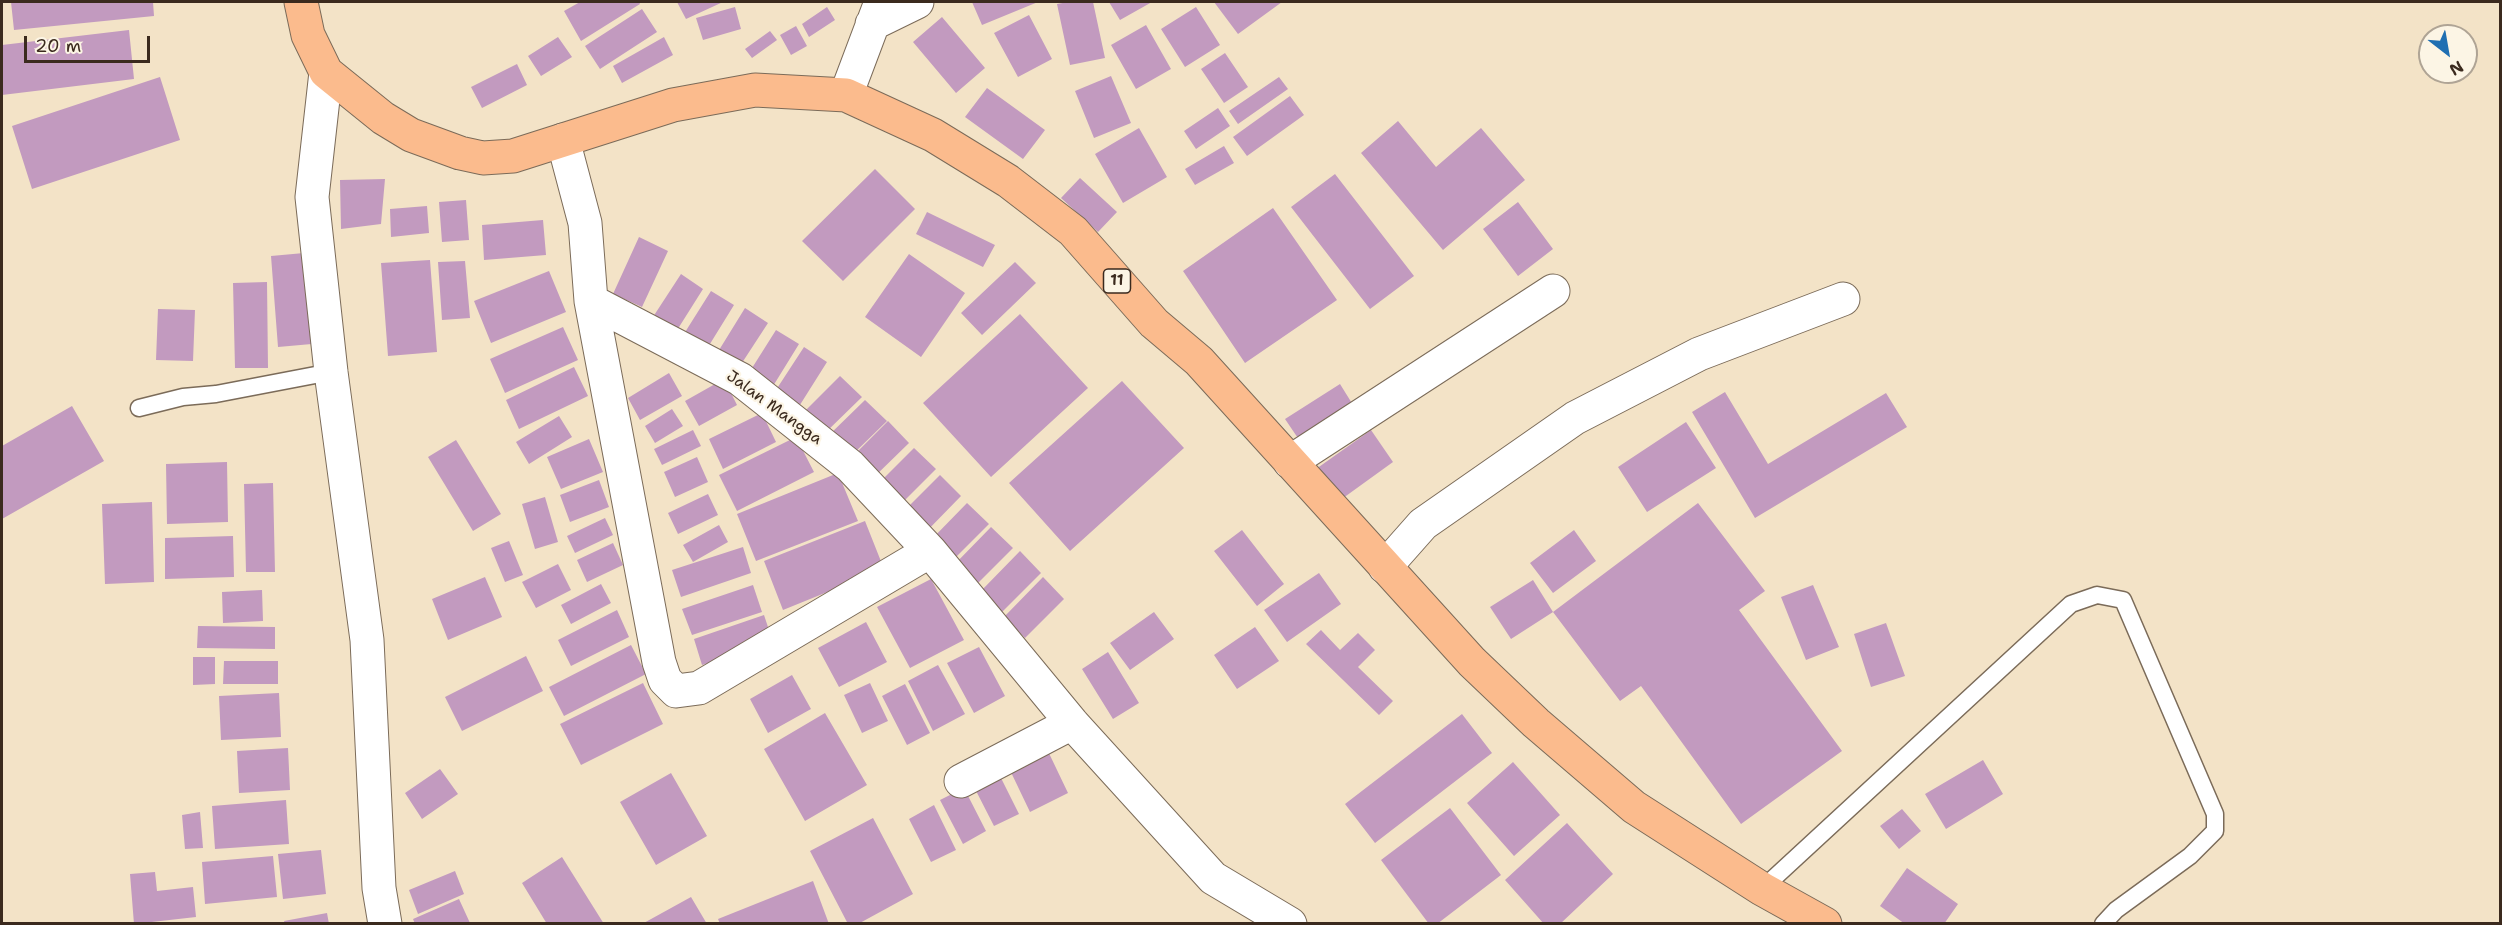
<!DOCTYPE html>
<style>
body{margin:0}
#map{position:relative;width:2502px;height:925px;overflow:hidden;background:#f3e3c7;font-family:"Shantell Sans",sans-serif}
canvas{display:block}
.frame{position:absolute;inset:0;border:3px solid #3b2a1e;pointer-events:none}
.north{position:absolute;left:2418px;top:24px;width:60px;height:60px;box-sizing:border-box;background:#fcf5e5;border:2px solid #afa495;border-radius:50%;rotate:149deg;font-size:16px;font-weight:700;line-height:24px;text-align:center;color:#3b2a1e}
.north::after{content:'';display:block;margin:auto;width:21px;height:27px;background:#1f6fb2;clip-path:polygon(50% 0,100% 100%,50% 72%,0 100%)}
.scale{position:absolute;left:24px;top:36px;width:126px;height:27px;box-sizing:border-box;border:3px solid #3b2a1e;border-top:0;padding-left:8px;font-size:18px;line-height:21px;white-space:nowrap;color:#3b2a1e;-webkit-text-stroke:4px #fcf5e5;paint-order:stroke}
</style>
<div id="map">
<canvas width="2502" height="925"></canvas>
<div class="frame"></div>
<div class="north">N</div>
<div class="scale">20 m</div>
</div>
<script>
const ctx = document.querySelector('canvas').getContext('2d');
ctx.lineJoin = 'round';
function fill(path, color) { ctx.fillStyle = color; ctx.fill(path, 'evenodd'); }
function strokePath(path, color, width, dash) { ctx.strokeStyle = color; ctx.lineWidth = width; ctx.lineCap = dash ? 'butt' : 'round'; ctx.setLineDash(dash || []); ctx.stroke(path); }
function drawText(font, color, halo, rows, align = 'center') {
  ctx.font = font + ' "Shantell Sans",sans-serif'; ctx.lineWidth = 4.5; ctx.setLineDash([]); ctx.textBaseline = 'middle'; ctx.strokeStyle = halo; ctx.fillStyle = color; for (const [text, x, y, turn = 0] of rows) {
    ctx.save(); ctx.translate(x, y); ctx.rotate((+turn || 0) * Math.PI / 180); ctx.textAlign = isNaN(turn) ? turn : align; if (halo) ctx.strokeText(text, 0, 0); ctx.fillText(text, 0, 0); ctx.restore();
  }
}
fill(new Path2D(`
 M11,2H153L154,16L14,30Z
 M580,2H639L640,4L581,41L564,11Z
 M677,2H723L686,19Z
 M972,2H1038L982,25Z
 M1068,2H1093L1105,58L1070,65L1057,4Z
 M1109,2H1152L1120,20Z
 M1214,2H1282L1238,34Z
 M735,7L741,29L703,40L696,18Z
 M827,7L835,20L809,37L802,24Z
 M1196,7L1220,45L1185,67L1161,29Z
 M642,9L657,32L600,69L585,46Z
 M1029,15L1052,59L1018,77L994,33Z
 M942,17L985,68L956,93L913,42Z
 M1146,25L1171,69L1136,89L1111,45Z
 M796,26L807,46L791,55L780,35Z
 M129,30L134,79L2,95V45Z
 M770,31L777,40L752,58L745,49Z
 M558,37L572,57L541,76L528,56Z
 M664,37L673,55L622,83L613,66Z
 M1225,53L1248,87L1224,103L1201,69Z
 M517,64L527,85L482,108L471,87Z
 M1111,76L1131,123L1094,138L1075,91Z
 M160,77L180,140L32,189L12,126Z
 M1279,77L1288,89L1238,124L1229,111Z
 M987,88L1045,130L1023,159L965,117Z
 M1290,96L1304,115L1247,156L1233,137Z
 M1218,108L1230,126L1196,149L1184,131Z
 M1398,121L1436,167L1481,128L1525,180L1443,250L1361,153Z
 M1139,128L1167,177L1123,203L1095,154Z
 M1224,146L1234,163L1195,185L1185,169Z
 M875,169L915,209L843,281L802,241Z
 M1335,174L1414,276L1370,309L1291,207Z
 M1080,178L1117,212L1098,232L1061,198Z
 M385,179L381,224L341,229L340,180Z
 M466,200L469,240L442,242L439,202Z
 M1518,202L1553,249L1518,276L1483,229Z
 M427,206L429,233L391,237L390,209Z
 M1273,208L1337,300L1245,363L1183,271Z
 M927,212L995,245L983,267L916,234Z
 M543,220L546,255L484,260L482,225Z
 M639,237L668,251L642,307L613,294Z
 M315,252L323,343L278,347L271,256Z
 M909,254L965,293L921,357L865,317Z
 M430,260L437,352L388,356L381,263Z
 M465,261L470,318L442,320L438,262Z
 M1015,262L1036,283L982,335L961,313Z
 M549,271L566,312L491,343L474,301Z
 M681,274L703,289L674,335L651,320Z
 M267,282L268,368H235L233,283Z
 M711,291L734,305L705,352L682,337Z
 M745,308L768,323L738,369L716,355Z
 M158,309L195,310L193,361L156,360Z
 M1020,314L1088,388L991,477L923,403Z
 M563,327L578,360L505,393L490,359Z
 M776,330L799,344L770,391L747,376Z
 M804,347L827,362L798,408L774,393Z
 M574,367L588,396L519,429L506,400Z
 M669,373L682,396L640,420L628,398Z
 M840,376L862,397L822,436L801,415Z
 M724,379L737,405L699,426L685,401Z
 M1122,381L1184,448L1070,551L1009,483Z
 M1340,384L1358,413L1304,447L1285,419Z
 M1725,392L1768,464L1886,393L1907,427L1755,518L1692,412Z
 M865,400L887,421L847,460L826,438Z
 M72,406L104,461L2,519V446Z
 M672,409L683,426L655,443L645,426Z
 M762,413L776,442L723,469L709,439Z
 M559,416L572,437L529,464L516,442Z
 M888,421L909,443L870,481L849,460Z
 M1686,422L1716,468L1647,512L1618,467Z
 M693,430L701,446L662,465L654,449Z
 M1371,430L1393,462L1339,501L1316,469Z
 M796,437L814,472L737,511L719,475Z
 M589,439L603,472L561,489L547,457Z
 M456,440L501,514L473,531L428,457Z
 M914,448L936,469L897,508L875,487Z
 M697,457L708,482L675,497L664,472Z
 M227,462L228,522L167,524L166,464Z
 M838,473L858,521L756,561L737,514Z
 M940,475L961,496L922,536L901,514Z
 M599,480L609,507L570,522L560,495Z
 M273,483L275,572H246L244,484Z
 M708,494L718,515L678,534L668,513Z
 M545,497L558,542L535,549L522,504Z
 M152,502L154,582L105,584L102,504Z
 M967,503L989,524L950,563L929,542Z
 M1698,503L1765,591L1739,610L1842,751L1741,824L1641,686L1620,701L1553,612L1511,639L1490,607L1533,580L1553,612Z
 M605,518L613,535L575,553L567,536Z
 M865,521L884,569L783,610L764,561Z
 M719,525L728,542L693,562L683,545Z
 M991,527L1013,548L973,588L952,567Z
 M1242,530L1284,584L1257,606L1214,551Z
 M1574,530L1596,561L1553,593L1530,563Z
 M233,536L234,577L165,579V538Z
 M509,541L523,575L505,582L491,548Z
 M613,543L623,565L587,582L577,560Z
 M743,547L751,573L681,597L672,570Z
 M1020,551L1041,573L1002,612L981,591Z
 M558,564L571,590L536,608L522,582Z
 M1319,573L1341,604L1287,642L1264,610Z
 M485,577L502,617L448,640L432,599Z
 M1043,577L1064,599L1025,638L1004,617Z
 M931,579L964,640L910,668L877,607Z
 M601,584L611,603L571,624L561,605Z
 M753,585L762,612L692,635L682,609Z
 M1813,585L1839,647L1806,660L1781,597Z
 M262,590L263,621L223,623L222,592Z
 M617,610L629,637L571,666L558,640Z
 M1154,612L1174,639L1130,670L1110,643Z
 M764,615L773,642L702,665L694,639Z
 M866,622L887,662L839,687L818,648Z
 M1886,623L1905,676L1871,687L1854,634Z
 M198,626L275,627V649L197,648Z
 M1255,627L1279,661L1237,689L1214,655Z
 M1321,630L1340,650L1358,633L1375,650L1358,667L1393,701L1379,715L1306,644Z
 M631,645L646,674L564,716L549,687Z
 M979,647L1005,696L974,713L947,663Z
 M1108,652L1139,703L1113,719L1082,669Z
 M526,656L543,691L462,731L445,697Z
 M193,657H215V684L193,685Z
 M224,661H278V684H223Z
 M938,665L965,714L933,731L908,681Z
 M792,675L811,709L768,733L750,699Z
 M643,683L663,724L581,765L560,724Z
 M870,683L888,721L862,733L844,695Z
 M905,684L930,733L907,745L882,696Z
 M279,693L281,737L221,740L219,696Z
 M825,713L867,785L805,821L764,749Z
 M1462,714L1492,753L1375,843L1345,804Z
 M1046,747L1068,793L1030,812L1008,766Z
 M288,748L290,790L239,793L237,751Z
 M1983,760L2003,794L1946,829L1925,794Z
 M1513,762L1560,815L1514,856L1467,803Z
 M440,769L458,794L422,819L405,793Z
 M997,770L1019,814L994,826L972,783Z
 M671,773L707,836L656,865L620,802Z
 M964,788L986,831L963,844L940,800Z
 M286,800L289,844L215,849L212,806Z
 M934,805L956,850L931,862L909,819Z
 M1450,808L1501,875L1437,924H1429L1381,860Z
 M1902,809L1921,831L1899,849L1880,826Z
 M200,812L203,848L185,849L182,815Z
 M873,818L913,894L858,924H848L810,851Z
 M1567,823L1613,874L1560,924H1544L1505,880Z
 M321,850L326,894L283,899L278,854Z
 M273,856L277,897L205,904L202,862Z
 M562,857L604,924H547L522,883Z
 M1907,868L1958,904L1944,924H1905L1880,906Z
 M455,871L464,894L418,914L409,890Z
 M155,872L157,891L193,887L196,917L134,924L130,874Z
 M813,881L829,924H720L718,919Z
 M691,897L707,924H642Z
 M459,899L470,923L415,924L413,919Z
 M327,913L329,924H285L284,921Z`), '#c29abf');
const lane = new Path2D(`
 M139,408L183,397L216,394L331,372
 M1762,889L2071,604L2097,595L2123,600L2215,814V831L2190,856L2116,910L2103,924`);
const street = new Path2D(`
 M872,24L917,2
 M326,72L312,197L331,372L367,640L379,888L385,924
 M846,95L881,2
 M563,140L585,223L591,301L659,662L665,680L676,691L699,688L930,551L1072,723L1213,878L1290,924
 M591,301L740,379L850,466L930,551
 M1290,462L1553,291
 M1385,567L1423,524L1575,418L1699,354L1843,299
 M961,781L1072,723`);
const highway = new Path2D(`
 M301,2L308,35L326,72L383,118L411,135L460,153L483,158L513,156L673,105L755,90L846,95L933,135L1008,181L1073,231L1154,323L1199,361L1472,662L1536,723L1634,807L1762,889L1825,924`);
strokePath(lane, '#7b6b59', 19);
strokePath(street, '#7b6b59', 35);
strokePath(highway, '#7b6b59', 35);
strokePath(lane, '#fff', 16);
strokePath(street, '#fff', 33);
strokePath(highway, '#fbbb8d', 33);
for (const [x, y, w] of [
 [1117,281,27]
]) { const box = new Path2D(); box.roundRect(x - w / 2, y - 12, w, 24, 4.5); ctx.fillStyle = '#fcf5e5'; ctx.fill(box); strokePath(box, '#3b2a1e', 1.5); }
drawText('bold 15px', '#3b2a1e', null, [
 ["11",1117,281]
]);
drawText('16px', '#3b2a1e', '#fcf5e5', [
 ["Jalan Mangga",774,408,36]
]);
</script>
